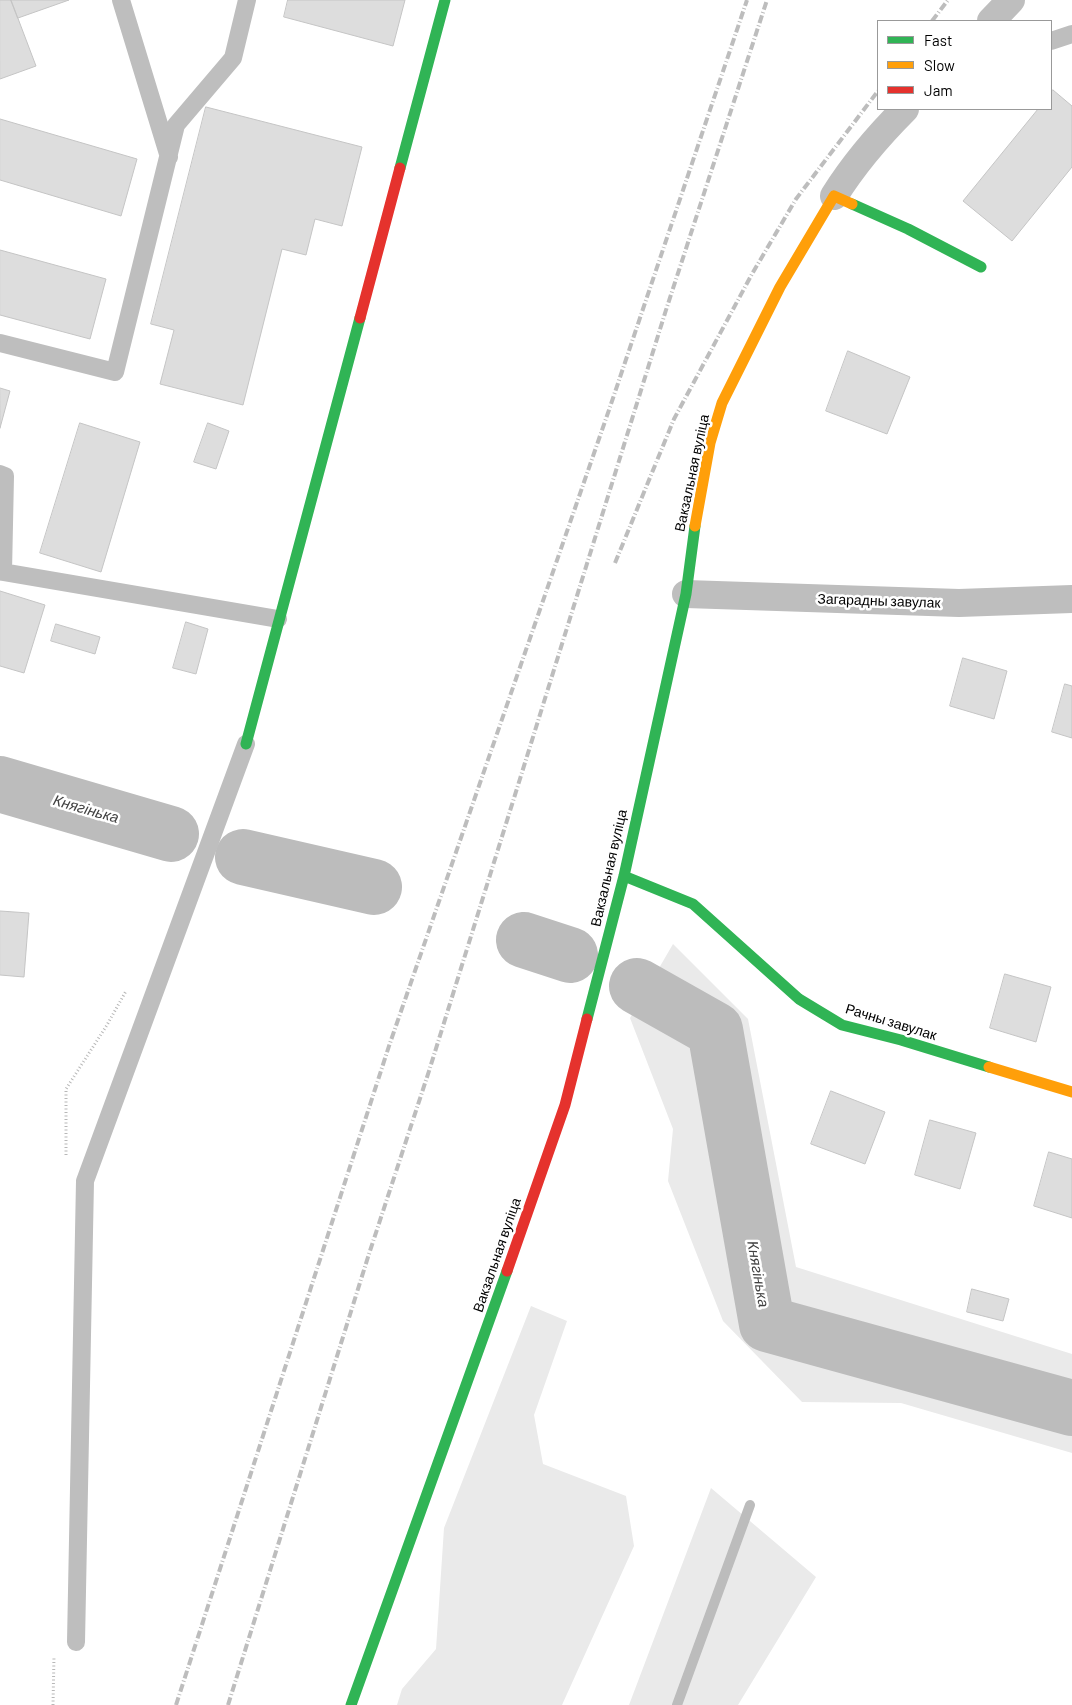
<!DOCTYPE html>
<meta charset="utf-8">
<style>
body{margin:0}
#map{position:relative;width:1072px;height:1705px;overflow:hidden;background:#fff;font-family:Barlow,sans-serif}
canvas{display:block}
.legend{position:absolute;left:877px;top:20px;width:175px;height:90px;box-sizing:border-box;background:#fff;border:1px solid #999;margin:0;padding:6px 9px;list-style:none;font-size:15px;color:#000}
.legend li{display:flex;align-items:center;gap:10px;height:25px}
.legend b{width:25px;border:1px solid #999}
</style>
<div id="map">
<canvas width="1072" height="1705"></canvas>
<ul class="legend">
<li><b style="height:6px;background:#30b455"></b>Fast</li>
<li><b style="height:6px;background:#ff9f0a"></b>Slow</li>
<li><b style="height:6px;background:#e5322d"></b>Jam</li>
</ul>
</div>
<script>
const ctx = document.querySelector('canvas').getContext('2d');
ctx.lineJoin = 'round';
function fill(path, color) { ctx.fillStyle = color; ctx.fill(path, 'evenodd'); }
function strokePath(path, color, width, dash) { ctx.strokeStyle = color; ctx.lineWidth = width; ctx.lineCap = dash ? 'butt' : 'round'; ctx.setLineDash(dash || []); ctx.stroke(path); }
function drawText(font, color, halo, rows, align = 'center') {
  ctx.font = font + ' Barlow,sans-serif'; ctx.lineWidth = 5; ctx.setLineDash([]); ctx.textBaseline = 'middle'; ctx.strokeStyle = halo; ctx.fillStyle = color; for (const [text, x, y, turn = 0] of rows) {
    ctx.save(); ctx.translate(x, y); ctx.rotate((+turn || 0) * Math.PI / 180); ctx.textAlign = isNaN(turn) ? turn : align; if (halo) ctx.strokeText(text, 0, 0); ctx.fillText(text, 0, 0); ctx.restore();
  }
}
fill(new Path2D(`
 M673,944L748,1019L796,1267L1072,1354V1453L901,1403L802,1402L723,1321L668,1181L673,1129L630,1018Z
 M531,1306L567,1321L534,1415L543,1464L626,1496L634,1546L562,1705H397L402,1689L436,1649L444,1528Z
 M711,1488L816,1577L738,1705H629Z`), '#eaeaea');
strokePath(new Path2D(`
 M677,1705L750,1505`), '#bcbcbc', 10);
strokePath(new Path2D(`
 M0,784L171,834
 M243,857L374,887
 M524,940L570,955
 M637,986L715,1030L767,1324L1072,1408`), '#bcbcbc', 56);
const building = new Path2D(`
 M0,0H11L36,66L0,79Z
 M11,0H69L18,18Z
 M288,0H405L393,46L284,17Z
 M1053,90L1072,106V167L1012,241L963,201L1038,109H1051V93Z
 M206,107L362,147L342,226L315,219L306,255L282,249L243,405L160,384L174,330L151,324Z
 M0,119L137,159L121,216L0,180Z
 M0,250L106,279L90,339L0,315Z
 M848,351L910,377L887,434L826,411Z
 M0,388L10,391L0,428Z
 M80,423L140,442L101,572L40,553Z
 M208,423L229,431L216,469L194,462Z
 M0,591L45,605L24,673L0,666Z
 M186,622L208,629L196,674L173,668Z
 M56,624L100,637L95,654L51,641Z
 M963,658L1007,671L994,719L950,706Z
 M1065,684L1072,686V738L1052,732Z
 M0,911L29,913L24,977L0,975Z
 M1005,974L1051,987L1036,1042L990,1028Z
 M831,1091L885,1112L865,1164L811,1144Z
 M930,1120L976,1133L960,1189L915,1175Z
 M1049,1152L1072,1159V1218L1034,1206Z
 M972,1289L1009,1299L1003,1321L967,1312Z`);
fill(building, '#ddd');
strokePath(building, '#c5c5c5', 1);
strokePath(new Path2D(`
 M66,1155V1089L107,1025L126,991
 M53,1705L54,1656`), '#b8b8b8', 3, [1, 2.5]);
strokePath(new Path2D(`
 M121,0L169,157
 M1051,41L1072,34
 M0,343L115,372L176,125L233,58L247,0
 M0,474L5,476L3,572L278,619
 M76,1642L85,1181L246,744`), '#bebebe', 18);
strokePath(new Path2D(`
 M991,21L1011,0
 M834,196C854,164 878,136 905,109
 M686,594L959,603L1072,599`), '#bebebe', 28);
strokePath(new Path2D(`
 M400,168L445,0
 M852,204L908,229L981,267
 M246,744L360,318
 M624,876L693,904L799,999L842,1025L901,1040L989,1067
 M587,1019L624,876L686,594L695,526
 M351,1705L507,1271`), '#30b455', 11);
strokePath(new Path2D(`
 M695,526L710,443L722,403L780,287L834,196L852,204
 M989,1067L1072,1092`), '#ff9f0a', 11);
strokePath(new Path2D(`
 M360,318L400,168
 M507,1271L565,1105L587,1019`), '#e5322d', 11);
strokePath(new Path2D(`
 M932,21L948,0
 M615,563L674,419L752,274L796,199L878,91
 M176,1705L389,1046L610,407L747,0
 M228,1705L368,1257L429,1071L666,310L767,0`), '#bdbdbd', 4, [8, 2.5, 1, 2.5]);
drawText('14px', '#000', '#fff', [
 ["Вакзальная вуліца",692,473,-78],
 ["Загарадны завулак",879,601,2],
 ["Вакзальная вуліца",609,868,-77],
 ["Рачны завулак",891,1022,17],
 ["Вакзальная вуліца",497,1255,-71]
]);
drawText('italic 15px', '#414141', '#fff', [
 ["Княгінька",86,809,16],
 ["Княгінька",758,1274,80]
]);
</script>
